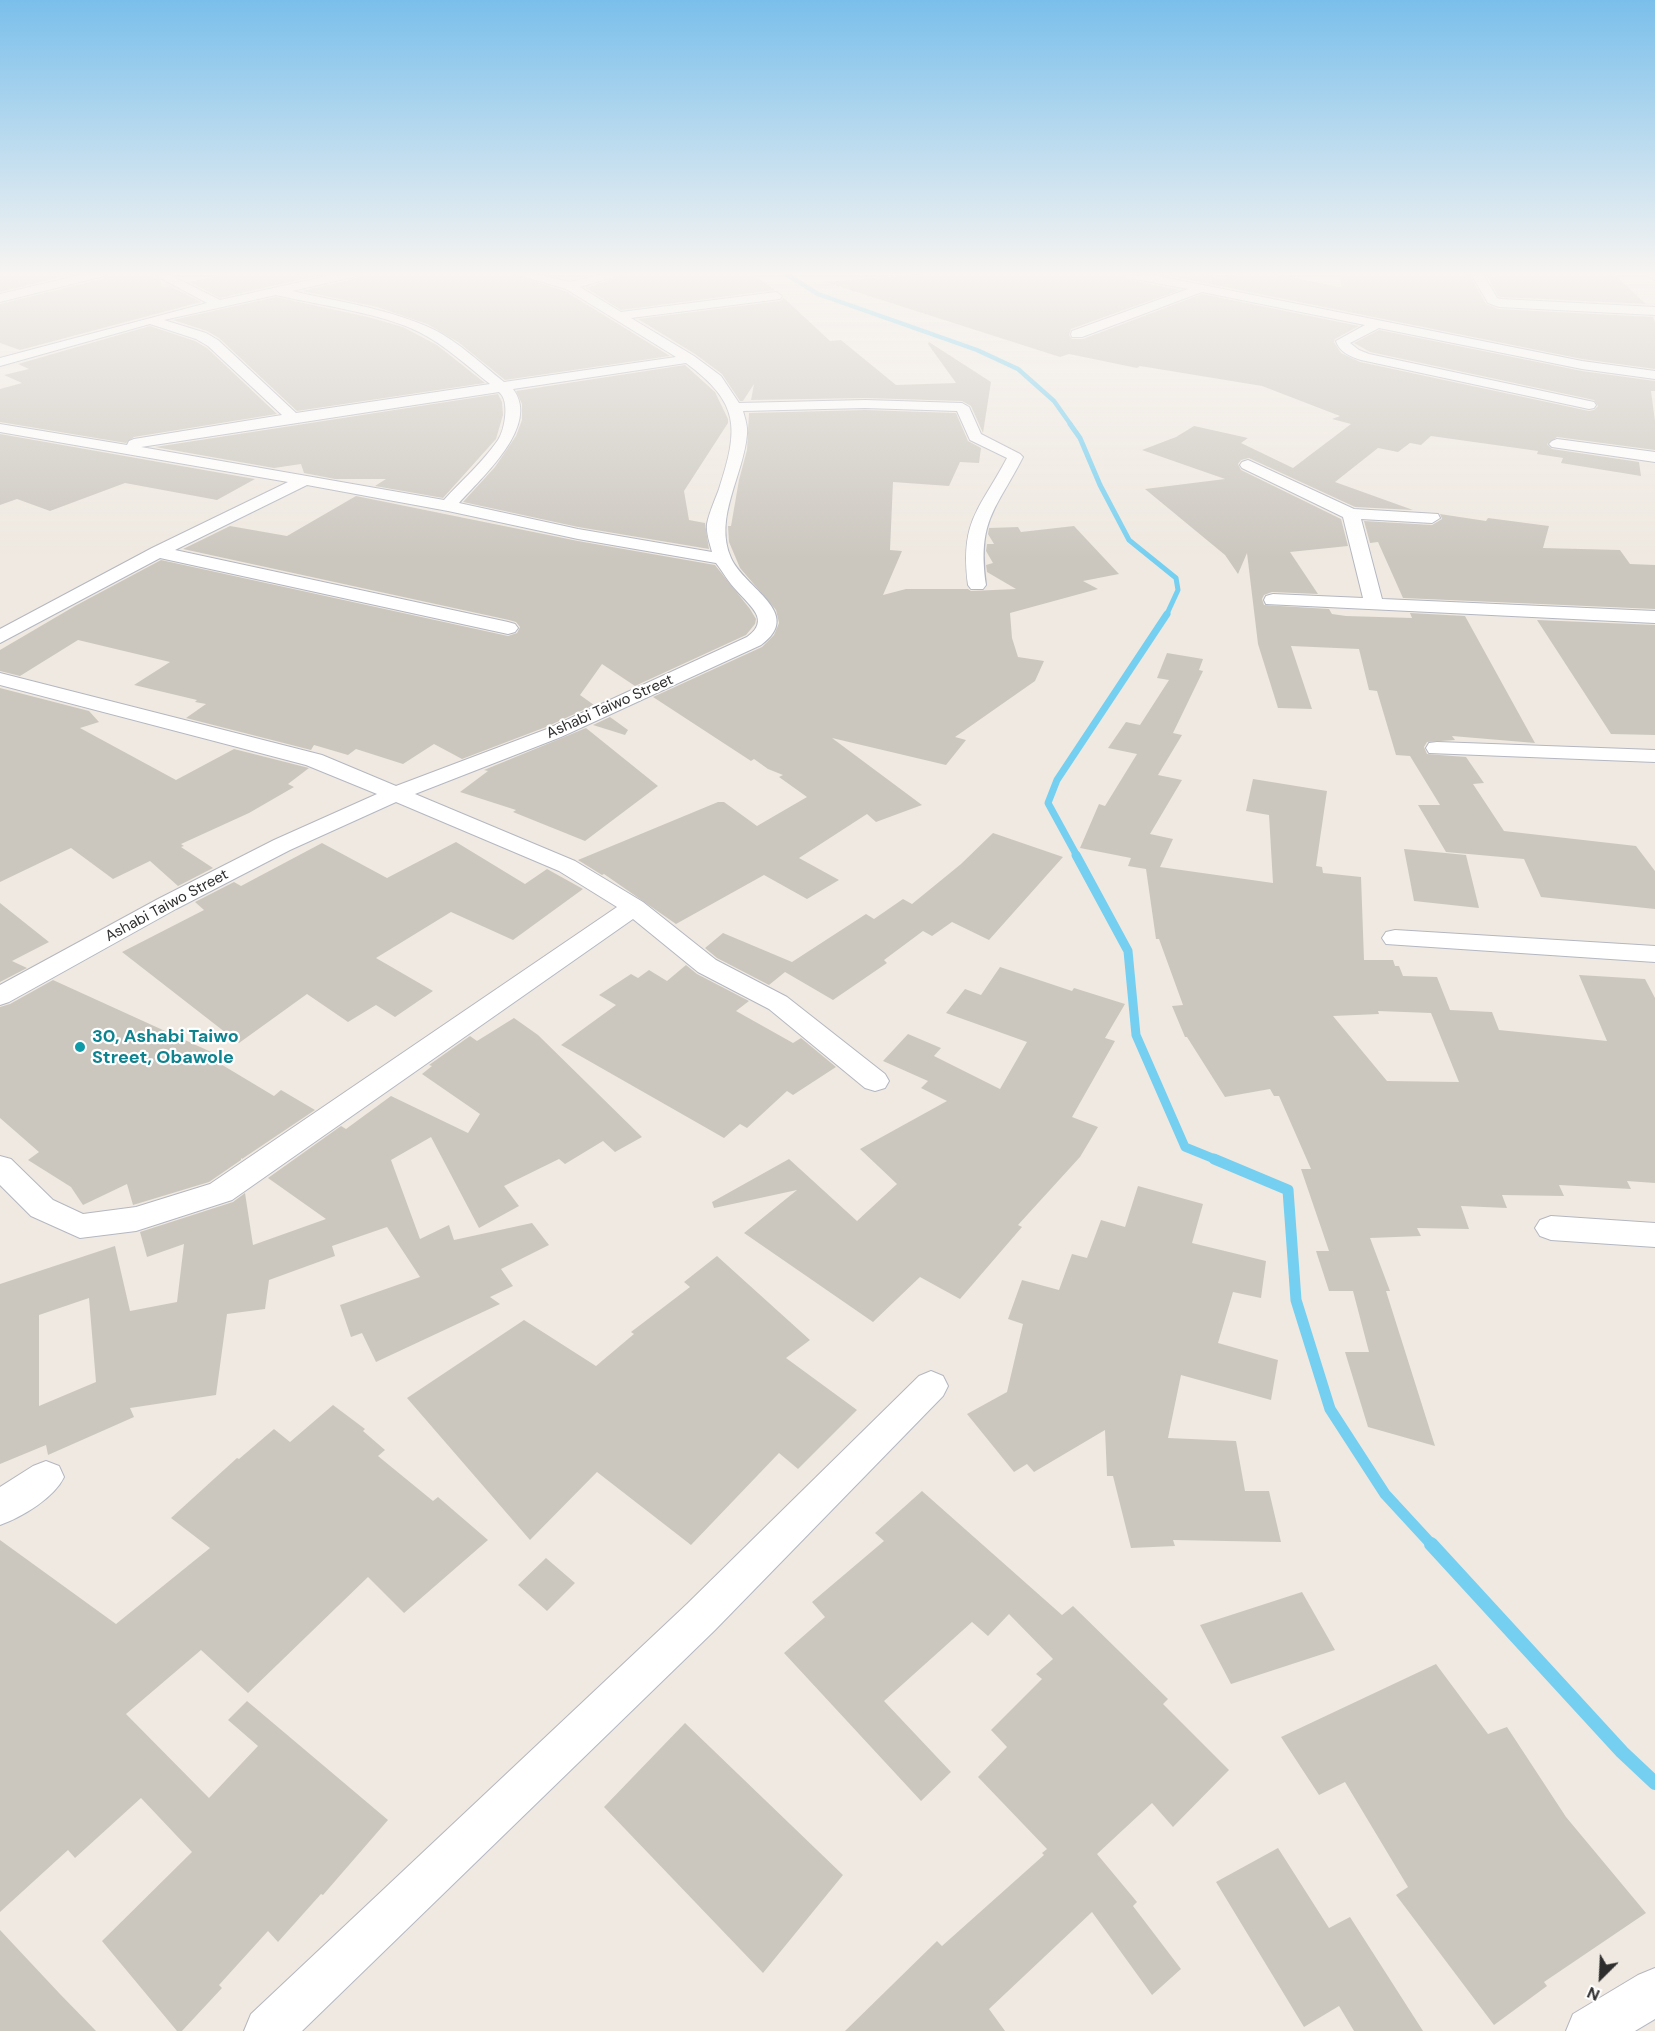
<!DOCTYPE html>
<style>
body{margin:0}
#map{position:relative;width:1655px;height:2031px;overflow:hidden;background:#efe9e1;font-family:"DM Sans",sans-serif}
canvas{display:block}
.north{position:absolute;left:1571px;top:1947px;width:60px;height:60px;-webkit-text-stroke:4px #fff;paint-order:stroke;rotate:204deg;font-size:16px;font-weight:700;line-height:24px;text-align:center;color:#2e2e2e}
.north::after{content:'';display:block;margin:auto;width:21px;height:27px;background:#2e2e2e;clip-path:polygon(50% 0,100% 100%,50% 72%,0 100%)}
</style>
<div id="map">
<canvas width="1655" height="2031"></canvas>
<div class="north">N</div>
</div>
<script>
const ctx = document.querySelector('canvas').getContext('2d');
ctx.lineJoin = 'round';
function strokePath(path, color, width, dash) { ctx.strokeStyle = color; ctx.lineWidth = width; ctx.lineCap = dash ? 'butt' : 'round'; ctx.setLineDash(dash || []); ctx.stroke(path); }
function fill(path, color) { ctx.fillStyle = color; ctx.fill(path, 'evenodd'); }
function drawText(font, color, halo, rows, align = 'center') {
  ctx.font = font + ' "DM Sans",sans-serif'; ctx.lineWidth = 4.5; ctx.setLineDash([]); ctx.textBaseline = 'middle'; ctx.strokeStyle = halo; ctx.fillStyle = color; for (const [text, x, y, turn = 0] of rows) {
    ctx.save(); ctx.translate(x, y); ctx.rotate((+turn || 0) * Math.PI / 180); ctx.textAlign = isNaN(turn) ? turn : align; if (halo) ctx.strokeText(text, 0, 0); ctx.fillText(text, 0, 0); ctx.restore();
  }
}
strokePath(new Path2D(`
 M786,274L818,294L977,350L1018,369L1054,401L1071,425`), '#75cff0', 4.5);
strokePath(new Path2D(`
 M1070,424L1080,438L1100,485L1129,540L1176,578L1178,590L1166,616`), '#75cff0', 5);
strokePath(new Path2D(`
 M1077,856L1048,803L1057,780L1167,614`), '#75cff0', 7);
strokePath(new Path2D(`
 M1076,855L1128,951L1136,1035L1185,1147L1217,1160`), '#75cff0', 9);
strokePath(new Path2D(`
 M1214,1159L1288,1190L1296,1300L1330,1409L1385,1494L1432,1545`), '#75cff0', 11);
strokePath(new Path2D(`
 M1431,1544L1622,1752L1655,1783`), '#75cff0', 14);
fill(new Path2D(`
 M0,274H74L0,292Z
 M108,274H151L161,281L162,287L170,286L201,302L20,350L0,343V304L105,278Z
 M226,274H325L220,298L189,282Z
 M361,274H513L565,291L670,356L505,380L458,342L427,324L377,307L302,291L358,278Z
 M626,274H752L775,290L621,310L586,288Z
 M923,274H1122L1130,280L1180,290L1071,329L1069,335L1072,339H1083L1202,294L1359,326L1335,339L1334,342L1341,353L1360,362L1589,411L1594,410L1598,406L1594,400L1370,352L1354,343L1379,330L1582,371L1655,381V391H1651L1655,421V450L1557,437L1547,444L1552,449L1639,462L1641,476L1561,463L1563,458L1537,454L1538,451L1431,436L1421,445L1410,443L1398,452L1378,448L1335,482L1413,510L1355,507L1249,458L1241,460L1238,464L1241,470L1341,519L1348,546L1290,552L1318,594L1272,592L1264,595L1262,599L1264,605L1329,609L1332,614L1346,616L1412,618L1410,613L1465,616L1535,743L1452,736L1455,740L1427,742L1424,747L1427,754L1466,757L1484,783L1473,784L1504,831L1636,846L1655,871V909L1541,897L1524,859L1446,852L1418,805H1440L1410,756L1396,755L1377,691L1369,690L1359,649L1291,646L1312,709L1278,708L1258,644L1247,553L1238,574L1225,555L1145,489L1225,479L1142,450L1176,437L1194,426L1248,438L1241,443L1293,468L1351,424L1332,419L1340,416L1262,386L1140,366L1137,368L1069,354L1060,357L825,282Z
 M1160,274H1206L1224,279L1241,274H1273L1341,287L1340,274H1469L1486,304L1498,309L1653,317L1655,322V369L1582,359Z
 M1486,274H1614L1646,304L1501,297L1498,296Z
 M276,297L368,317L403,327L437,345L485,383L297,411L219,338L207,331L173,320Z
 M784,298L830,341L841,340L896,385L956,383L928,344L929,342L991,382L983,433L971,406L962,401L865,398L751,400L754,384L743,401H740L722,374L695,354L638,319L780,301Z
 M150,326L195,341L207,348L277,414L134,437L126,443L0,422V389L22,383L4,375L29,369L18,364Z
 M685,365L715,392L728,419V423L684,491L689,520L705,523L709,549L578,527L463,502L495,467L516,436L522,420V404L516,391Z
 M498,394L502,402L503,415L496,439L443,498L375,486L386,479H335L304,473L301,464L274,468L155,447Z
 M865,410L956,413L968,441L981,448L979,463L960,462L949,486L893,482L890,550L902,551L883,595L906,589H968L971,591L1016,589L987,572L986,565L993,563L986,551L987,544H994L988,534L989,528L1018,527L1021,532L1074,526L1119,574L1083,581L1098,589L1010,613L1012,638L1018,657L1044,661L1035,681L955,737L966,740L946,765L832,738L922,805L876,822L867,814L799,858L839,880L807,899L764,875L676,924L604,874L602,875L578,860L718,802H724L757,826L807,797L779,777L783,775L768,769L754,759L751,761L653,697L762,647L774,635L779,623L776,610L740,568L729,542L728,526H731L739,480L747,450L749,413Z
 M0,434L255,479L217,500L125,483L50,511L17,499L0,505Z
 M356,496L578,541L715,565L750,609L756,619L755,624L746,635L635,686L602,664L580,695L594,705L546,727L462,759L434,744L403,764L356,749L348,755L314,745L311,750L186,718L206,704L195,702L197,700L134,685L170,662L78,640L20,676L0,671V650L75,606L161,560L508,636L517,633L520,627L516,622L509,620L183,549L230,526L287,536Z
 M1440,514L1486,521L1488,518L1549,526L1543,548L1620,550L1630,564L1655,565V609L1403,598L1378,542L1370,543L1364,521L1432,525L1442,519Z
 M1537,620L1655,625V735L1611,734Z
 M1167,653L1203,659L1199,670L1203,671L1173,733L1182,735L1158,775L1182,780L1150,834L1173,839L1160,867L1273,883L1269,815L1246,811L1253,779L1327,791L1316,866L1322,867L1323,873L1361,877L1364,960H1393L1395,966H1399L1403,976L1437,977L1450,1010L1492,1012L1499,1030L1607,1041L1579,975L1645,979L1655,998V1183L1627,1181L1631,1189L1559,1185L1564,1196L1502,1195L1507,1208L1461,1206L1469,1229L1417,1228L1421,1236L1370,1238L1390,1291H1386L1435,1446L1368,1427L1345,1352H1369L1353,1291H1329L1316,1251H1329L1301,1169H1311L1279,1096H1274L1270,1089L1225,1097L1187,1037H1185L1172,1006L1183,1005L1159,939H1156L1146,869L1128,866L1131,858L1080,848L1099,804L1105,806L1137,754L1108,748L1126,722L1140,725L1169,680L1157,678ZM1378,1011L1431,1013L1459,1082L1387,1081L1333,1016L1379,1014Z
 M0,688L89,711L99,722L80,728L176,780L234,749L309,768L288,784L294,787L249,813L181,844L184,846L181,847L213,868L178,886L150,861L113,879L71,848L0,882Z
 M610,717L628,730L625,735L593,725Z
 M586,728L658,786L585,841L513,812L516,810L460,792L488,771L484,770Z
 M993,833L1063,857L989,940L952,922L932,936L923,931L884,960L887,963L833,1000L785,972L769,985L717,958L705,948L723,933L792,962L866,914L874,919L903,899L912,904L961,864Z
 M456,842L525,884L547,869L583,889L513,940L451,912L376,958L433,991L395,1017L376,1005L348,1022L307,994L239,1043L122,952L204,910L195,902L234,882L241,886L322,843L387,878Z
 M1404,849L1466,855L1479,908L1414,901Z
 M0,903L49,942L12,961L27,968L0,982Z
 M686,965L697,974L749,1001L736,1011L793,1043L801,1038L836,1067L793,1095L787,1091L747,1128L740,1124L724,1138L561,1045L616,1005L599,995L631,974L638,978L649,970L667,981Z
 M1000,967L1072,991L1074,988L1125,1004L1105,1038L1115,1041L1072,1117L1098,1127L1080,1157L1018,1225L1022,1227L960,1299L920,1277L873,1322L744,1233L797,1190L714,1208L712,1202L789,1159L857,1221L897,1184L860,1149L947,1101L921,1088L928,1081L883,1061L908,1034L941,1048L934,1056L1000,1089L1027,1042L946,1013L965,989L981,995Z
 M53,980L220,1056L214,1060L274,1096L281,1090L315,1110L242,1159L241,1158V1160L209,1182L133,1205L127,1184L83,1205L71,1187L28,1160L39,1152L0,1118V1007L10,1004Z
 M514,1018L538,1035L642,1137L615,1152L603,1141L565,1164L559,1159L504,1186L519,1206L479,1228L431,1137L391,1160L420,1239L449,1225L454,1240L532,1223L549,1245L501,1269L513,1286L490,1297L500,1304L376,1362L362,1333L351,1337L340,1305L420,1277L387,1227L332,1246L335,1256L269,1280L265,1309L227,1314L216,1395L130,1408L134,1417L48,1455L46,1445L0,1464V1284L115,1246L130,1311L177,1302L184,1244L147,1257L140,1232L233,1202L245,1193L253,1245L326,1219L268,1178L341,1126L346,1129L391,1096L468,1133L480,1114L422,1074L432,1066L429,1065L470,1036L477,1041ZM89,1298L96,1382L39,1406V1315Z
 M1138,1186L1203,1204L1192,1243L1266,1261L1261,1298L1233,1292L1218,1343L1278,1360L1271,1400L1181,1375L1168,1438L1236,1441L1245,1491H1269L1281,1542L1173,1540L1175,1546L1131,1548L1113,1476H1107L1105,1430L1034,1472L1027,1464L1014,1472L967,1414L1007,1392L1023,1324L1008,1319L1022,1280L1059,1290L1072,1254L1087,1258L1101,1220L1125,1227Z
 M717,1256L810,1340L786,1358L857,1410L798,1469L779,1453L691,1545L597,1472L530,1540L407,1398L524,1320L596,1366L634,1334L631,1332L690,1287L684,1282Z
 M333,1405L365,1429L363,1431L385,1450L378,1456L433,1501L438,1497L488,1540L404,1613L368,1577L248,1693L201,1650L126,1714L209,1798L258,1746L228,1720L247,1701L388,1820L323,1895L321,1894L278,1942L268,1931L219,1985L222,1988L182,2031H177L102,1941L192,1852L141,1798L75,1858L68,1850L0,1912V1540L116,1624L210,1548L171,1518L237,1458L239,1459L274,1429L290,1442Z
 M922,1491L1062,1615L1073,1606L1168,1699L1163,1704L1229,1770L1173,1827L1152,1803L1097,1854L1137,1902L1133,1906L1181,1969L1152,1995L1092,1912L989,2009L1005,2031H845L937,1941L942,1946L1044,1855L1042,1853L1047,1849L978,1777L1007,1747L991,1730L1042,1679L1036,1674L1053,1659L1009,1614L988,1636L972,1622L884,1701L951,1772L921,1801L784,1653L825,1617L812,1602L884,1541L875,1533Z
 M546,1558L575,1583L547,1611L518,1585Z
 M1302,1592L1335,1650L1231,1684L1200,1625Z
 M1436,1664L1488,1734L1507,1727L1566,1817L1646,1913L1544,1982L1547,1986L1494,2025L1396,1895L1408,1887L1345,1782L1319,1795L1281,1737Z
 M685,1723L843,1875L763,1973L604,1807Z
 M1278,1848L1329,1928L1350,1917L1423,2031H1354L1339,2006L1304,2027L1216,1882Z
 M0,1930L60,1994L96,2031H0Z`), '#cbc7bf');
const minor = new Path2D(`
 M84,274H106L104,276L0,302V294Z
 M153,274H168L220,300L336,274H359L357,276L292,291C336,301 384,308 426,326C455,338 480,363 504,382L676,357L566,289L515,274H536L570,282L603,274H624L580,287L621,312L776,292L782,296L780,299L631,318L694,356L721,376L739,403L865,400L962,403L969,407L981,434L1020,454L1023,457C996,510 977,520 986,585L983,589H971L968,585C960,520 979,511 1007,458L970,440L957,411L865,408L743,411C745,418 748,427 747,434C744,475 713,518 731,558C744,588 805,613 761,645L561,737L415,794L575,861L643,902L716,960L787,997L885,1074L889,1081L885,1088L875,1091L865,1088L769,1009L698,972L633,919L232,1200L136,1231L80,1238L31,1216L0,1185V1156L11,1159L53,1200L83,1214L136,1207L210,1184L617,907L559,871L396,802L290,850L176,909L9,1002L0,1005V985L158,899L274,840L377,794L306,765L0,685V673L322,755L396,786L547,729L747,637C771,620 750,606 737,591C729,583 723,572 716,563L578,539L448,511L307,485L175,550L508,622L515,624L518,628L515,632L508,634L160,558L0,643V629L152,548L288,482L0,432V424L127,445L129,441L134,439L282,415L208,346L196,339L150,324L0,366V358L207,303ZM276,295C318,305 381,313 419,332C445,345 467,366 490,384L296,413L218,340L206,333L164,320ZM686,363C740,403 739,428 719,489C715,500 709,513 707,524C706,533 710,544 712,552L578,529L459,503C481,478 541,426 513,389ZM499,392C510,401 505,429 498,440C483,462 461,481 444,500L141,447Z
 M1124,274H1148L1582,361L1655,371V379L1582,369L1379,328L1350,343L1359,350L1369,354L1594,402L1596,405L1594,408L1589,409L1361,360C1351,357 1339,352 1336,341L1365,325L1202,292L1082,337H1072L1071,334L1072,331L1188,289L1130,278Z
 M1471,274H1483L1497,298L1501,299L1655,307V315L1499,307L1488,303Z
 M1648,274H1655V280L1651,278Z
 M1557,439L1655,452V462L1552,447L1549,444L1552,441Z
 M1248,460L1354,509L1438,514L1440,518L1432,523L1361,519L1382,599L1655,611V623L1266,604L1264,600L1266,596L1273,594L1363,598L1343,517L1242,468L1240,465L1242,462Z
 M1437,742L1655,750V762L1429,753L1426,748L1429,743Z
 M1395,930L1655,946V962L1386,944L1382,938L1386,932Z
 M1551,1216L1655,1223V1247L1551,1240L1540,1236L1535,1228L1540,1220Z
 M931,1371L943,1376L948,1386L943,1396L715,1630L302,2031H244L251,2014L687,1604L919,1376Z
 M46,1461L59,1466L64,1477C54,1498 22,1517 0,1525V1487L33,1466Z
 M1655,1968V2019L1635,2031H1566L1573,2014L1638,1975Z`);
strokePath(minor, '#b4b7c1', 2);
fill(minor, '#fff');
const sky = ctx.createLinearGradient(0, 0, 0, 559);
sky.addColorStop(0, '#7abfeb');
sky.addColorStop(0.49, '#f8f5f2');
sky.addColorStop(1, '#f8f5f200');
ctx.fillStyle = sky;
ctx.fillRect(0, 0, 1655, 559);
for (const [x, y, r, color] of [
 [80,1047,6,"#0f9aa8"]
]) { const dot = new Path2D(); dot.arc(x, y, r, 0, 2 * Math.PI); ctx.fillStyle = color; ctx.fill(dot); strokePath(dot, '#fff', 2); }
drawText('15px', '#2e2e2e', '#fff', [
 ["Ashabi Taiwo Street",610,707,-24],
 ["Ashabi Taiwo Street",167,906,-28]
]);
drawText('bold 18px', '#0d838f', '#fff', [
 ["30, Ashabi Taiwo",92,1037],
 ["Street, Obawole",92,1058]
], 'left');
</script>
